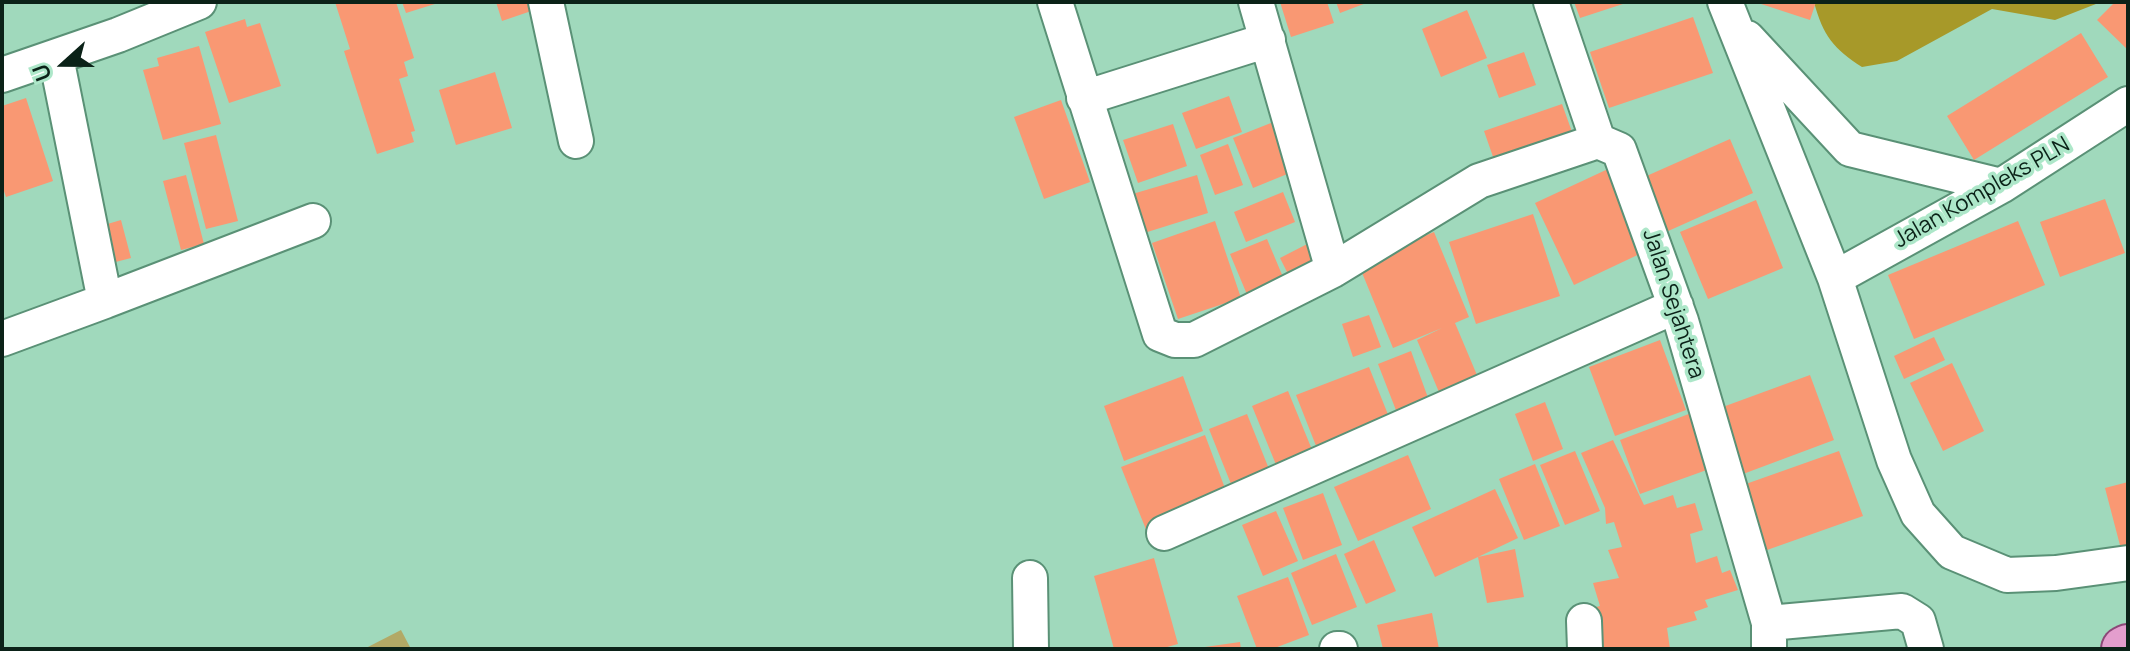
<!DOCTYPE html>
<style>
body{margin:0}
#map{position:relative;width:2130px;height:651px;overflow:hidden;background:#a0d9bc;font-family:Manrope,sans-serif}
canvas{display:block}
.frame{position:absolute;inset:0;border:4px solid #0b2218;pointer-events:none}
.north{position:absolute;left:24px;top:24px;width:80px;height:80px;-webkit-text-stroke:6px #ade7c9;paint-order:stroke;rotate:249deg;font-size:22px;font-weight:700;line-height:32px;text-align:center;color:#0b2218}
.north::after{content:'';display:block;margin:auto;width:28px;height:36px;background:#0b2218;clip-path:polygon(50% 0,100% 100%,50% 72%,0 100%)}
</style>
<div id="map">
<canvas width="2130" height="651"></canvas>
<div class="frame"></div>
<div class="north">U</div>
</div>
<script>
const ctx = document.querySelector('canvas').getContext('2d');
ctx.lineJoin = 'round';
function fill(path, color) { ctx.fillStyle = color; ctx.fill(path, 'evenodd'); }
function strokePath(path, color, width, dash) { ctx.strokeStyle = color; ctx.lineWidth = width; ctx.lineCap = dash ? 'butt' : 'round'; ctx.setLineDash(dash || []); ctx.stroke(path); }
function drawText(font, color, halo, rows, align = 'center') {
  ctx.font = font + ' Manrope,sans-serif'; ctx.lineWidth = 7; ctx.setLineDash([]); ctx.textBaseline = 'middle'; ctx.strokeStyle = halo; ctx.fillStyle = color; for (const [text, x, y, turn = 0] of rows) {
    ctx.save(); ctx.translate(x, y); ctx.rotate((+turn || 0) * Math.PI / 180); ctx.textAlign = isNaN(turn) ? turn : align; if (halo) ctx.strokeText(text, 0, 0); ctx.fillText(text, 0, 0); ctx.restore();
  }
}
fill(new Path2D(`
 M401,630L411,649H364Z`), '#b2a966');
fill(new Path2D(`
 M1814,2H2101L2055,20L1992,9L1897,61L1862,67C1834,49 1823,36 1814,2Z`), '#a79929');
fill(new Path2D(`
 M335,2H396L414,58L404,62L408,76L399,79L415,131L411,132L414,142L377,154L344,51L350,49Z
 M402,2H438V3L406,13Z
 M496,2H541L543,7L502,21Z
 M1280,2H1327L1334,23L1291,37Z
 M1336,2H1369L1340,13Z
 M1574,2H1626V3L1580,18Z
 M1755,2H1816L1810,20Z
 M2115,2H2128V50L2097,20Z
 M1467,10L1487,58L1441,77L1422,29Z
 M1693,17L1713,73L1609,108L1590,52Z
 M245,19L247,27L260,23L281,86L229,103L205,32Z
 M2081,33L2108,77L1974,160L1947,116Z
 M199,46L221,124L163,140L143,70L159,66L157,58Z
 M1524,52L1536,85L1499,98L1487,65Z
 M495,72L512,128L456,145L439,90Z
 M1229,96L1242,132L1196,149L1182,113Z
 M26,98L53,181L6,197L2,185V106Z
 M1061,100L1090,182L1044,199L1014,117Z
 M1562,104L1576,143L1498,171L1484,131Z
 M1281,119L1302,168L1253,188L1233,138Z
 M1173,124L1187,166L1138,183L1123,140Z
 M216,135L238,221L206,229L184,143Z
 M1730,139L1753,193L1666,232L1642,178Z
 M1228,144L1243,185L1215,195L1200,155Z
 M1608,169L1646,251L1574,285L1535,203Z
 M186,175L204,244L181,250L163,181Z
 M1197,175L1208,213L1141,234L1129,195Z
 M1283,192L1295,222L1246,242L1234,212Z
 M2105,199L2125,253L2060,277L2040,222Z
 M1756,200L1783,268L1708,299L1680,232Z
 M1533,214L1560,296L1476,324L1449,242Z
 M121,220L131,258L104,265L94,228Z
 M1215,221L1241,298L1178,319L1152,243Z
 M2018,221L2045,285L1914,339L1888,275Z
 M1434,232L1469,317L1455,323L1482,387L1444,404L1417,340L1442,328L1393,348L1358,263Z
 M1267,239L1288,289L1251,304L1230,254Z
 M1313,241L1326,267L1293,284L1280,258Z
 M1369,315L1381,347L1353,357L1342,324Z
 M1934,337L1945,360L1904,379L1894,356Z
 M1660,340L1686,410L1615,436L1589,367Z
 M1411,351L1431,406L1399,418L1378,364Z
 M1952,363L1984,431L1943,451L1910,383Z
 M1369,367L1393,427L1320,456L1296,395Z
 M1810,375L1834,440L1743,474L1720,408Z
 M1183,376L1203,431L1124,461L1104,406Z
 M1288,391L1315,457L1279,472L1252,406Z
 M1545,402L1563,449L1533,461L1515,414Z
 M1694,412L1715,467L1640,494L1620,440Z
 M1247,414L1271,474L1233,489L1209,429Z
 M1205,435L1229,499L1147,532L1121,467Z
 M1613,440L1644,505L1673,495L1677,508L1695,503L1703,530L1690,534L1696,563L1717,556L1722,573L1730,570L1738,590L1705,600L1708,607L1694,612L1697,620L1667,628L1670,649H1592L1589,609L1600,606L1593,583L1619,578L1608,550L1622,547L1614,522L1606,524L1605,508L1581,453Z
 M1575,451L1600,511L1565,525L1540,465Z
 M1839,451L1863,516L1767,550L1743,485Z
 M1408,455L1431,509L1358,541L1334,487Z
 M1535,464L1560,526L1524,540L1499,479Z
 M2128,482V552L2122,553L2105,488Z
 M1495,489L1518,538L1478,557L1515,549L1524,597L1487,603L1478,557L1435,577L1412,527Z
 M1323,493L1342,545L1303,560L1283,508Z
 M1276,511L1298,561L1263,576L1242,525Z
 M1374,540L1396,591L1366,604L1344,554Z
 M1336,554L1357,607L1312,625L1291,573Z
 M1154,558L1178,644L1160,649H1114L1094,576Z
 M1288,577L1309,635L1272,649H1257L1237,596Z
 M1432,613L1439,649H1383L1377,625Z
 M1240,642L1241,649H1205V647Z`), '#f99873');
const minor = new Path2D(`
 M546,2L576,141
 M1055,2L1160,334L1175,340H1194L1333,270L1479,181L1598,141
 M1256,2L1333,270
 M1551,2L1598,141L1619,150L1681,321L1769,623V649
 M1725,2L1835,278L1894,460L1918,514L1952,552L2007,575L2056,573L2128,563
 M1747,38L1850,149L2001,186
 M2,75L118,35L199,2
 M1084,98L1268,40
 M1835,278L2001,186L2128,104
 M105,301L313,221
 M2,339L105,301L56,57
 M1164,533L1676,306
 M1030,578L1031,649
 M1584,621L1585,649
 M1769,623L1902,611L1918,621L1926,649
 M1337,649H1340`);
const major = new Path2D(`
 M2124,649L2128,647`);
strokePath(minor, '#5a9176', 38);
strokePath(major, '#8c4878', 48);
strokePath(minor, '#fff', 34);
strokePath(major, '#e39ecd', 44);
drawText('22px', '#0b2218', '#ade7c9', [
 ["Jalan Kompleks PLN",1982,193,-30],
 ["Jalan Sejahtera",1673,304,72]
]);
</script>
